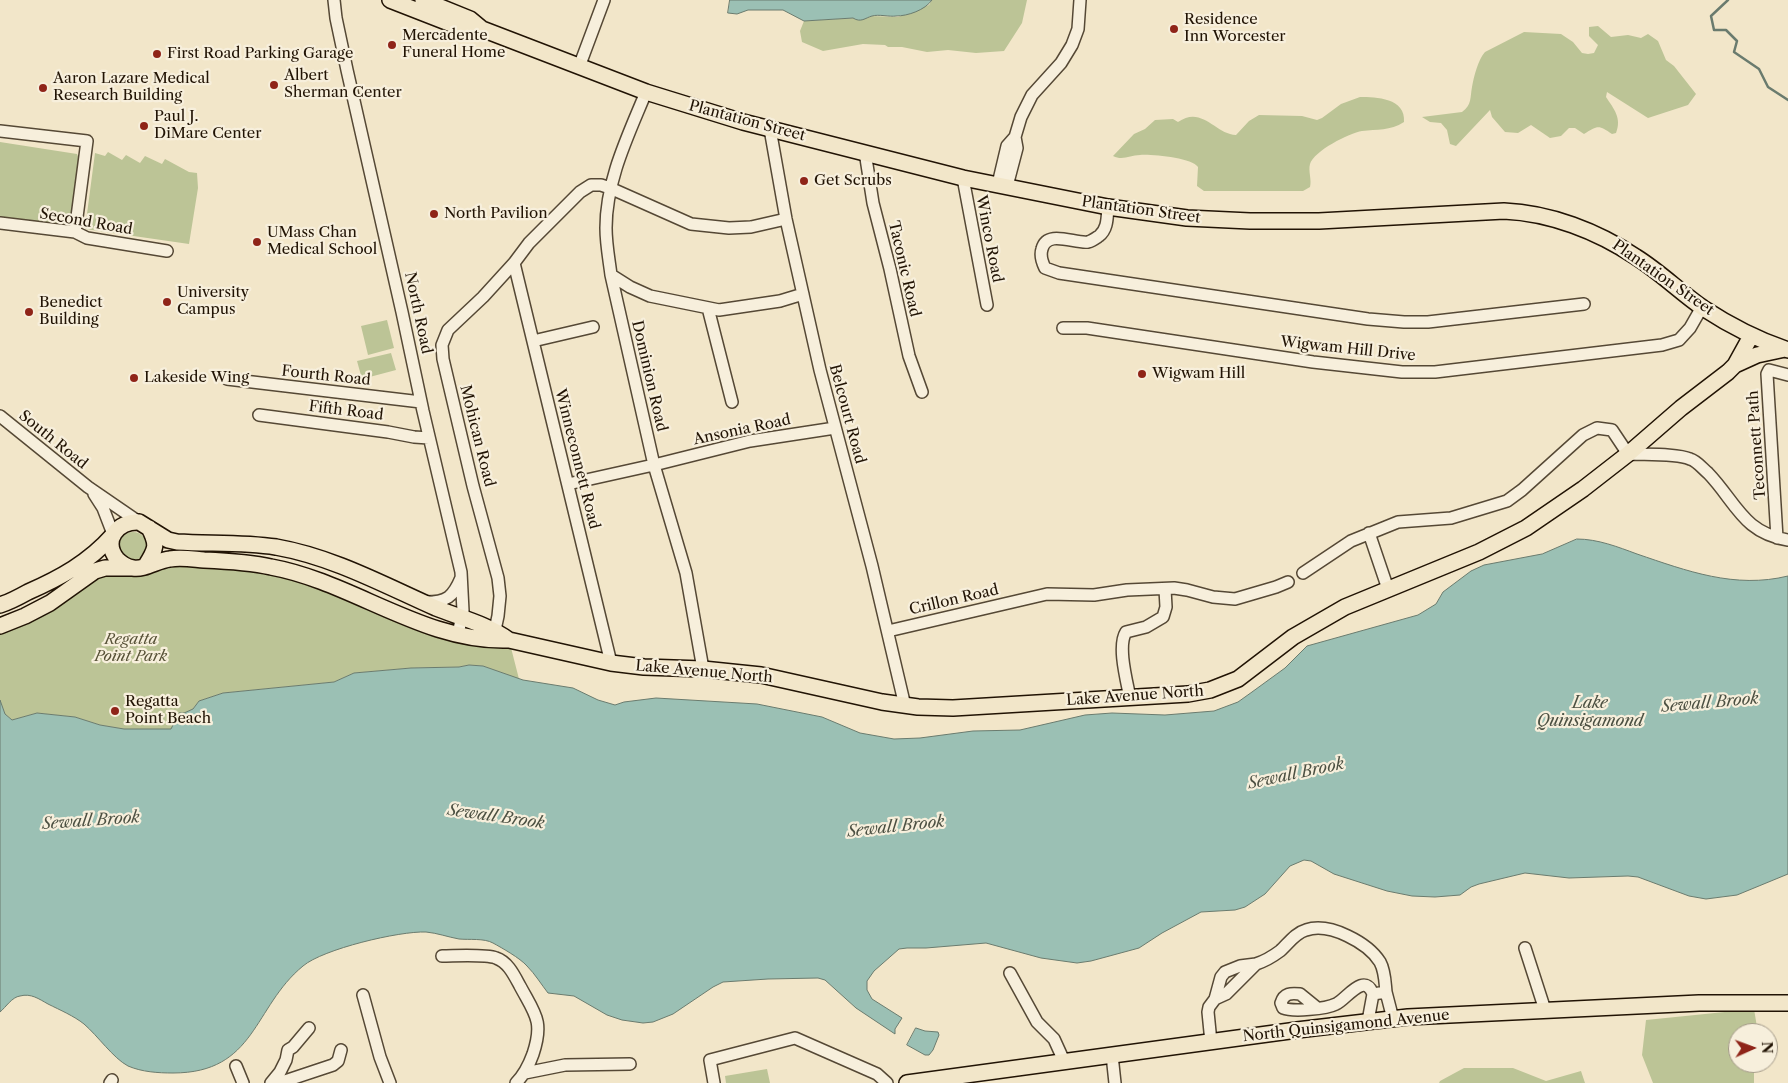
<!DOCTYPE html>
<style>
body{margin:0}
#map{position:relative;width:1788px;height:1083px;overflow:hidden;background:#f2e6c9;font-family:"Libre Caslon Text",serif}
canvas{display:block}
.north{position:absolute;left:1728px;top:1023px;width:50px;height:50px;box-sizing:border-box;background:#f7efdc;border:1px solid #a19786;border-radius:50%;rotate:88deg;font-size:14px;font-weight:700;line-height:20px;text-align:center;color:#211304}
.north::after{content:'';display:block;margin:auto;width:18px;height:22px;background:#8f2418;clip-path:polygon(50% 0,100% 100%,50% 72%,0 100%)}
</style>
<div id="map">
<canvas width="1788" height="1083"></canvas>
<div class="north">N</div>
</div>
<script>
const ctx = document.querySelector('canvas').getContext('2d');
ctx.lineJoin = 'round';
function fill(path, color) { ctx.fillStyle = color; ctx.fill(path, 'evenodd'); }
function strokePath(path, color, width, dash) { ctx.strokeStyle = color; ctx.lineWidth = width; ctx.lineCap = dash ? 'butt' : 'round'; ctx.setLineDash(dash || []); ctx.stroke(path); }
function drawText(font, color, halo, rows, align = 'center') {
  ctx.font = font + ' "Libre Caslon Text",serif'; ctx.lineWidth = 4.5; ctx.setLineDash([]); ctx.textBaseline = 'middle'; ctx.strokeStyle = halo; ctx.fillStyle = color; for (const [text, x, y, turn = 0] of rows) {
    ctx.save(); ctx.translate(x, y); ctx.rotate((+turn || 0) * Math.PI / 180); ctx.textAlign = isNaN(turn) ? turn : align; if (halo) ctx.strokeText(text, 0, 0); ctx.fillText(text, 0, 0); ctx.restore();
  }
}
fill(new Path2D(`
 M932,0H1027L1022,23L1004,51L976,53L948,50L927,52L902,47H888L885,45L863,44L823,51L802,42L800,31L804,21L854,18L857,20L872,16L898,17L929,5Z
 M1598,26L1611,37L1628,35L1641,38L1648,34L1658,41L1666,60L1674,66L1696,94L1688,105L1648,118L1607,92L1606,97C1614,109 1622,118 1616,133L1612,134C1599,125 1598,125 1584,134L1575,128H1569L1561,136L1550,138L1531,125L1518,133L1505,132L1492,117L1490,110L1456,146L1450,144L1447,130L1441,123L1430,122L1422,117L1462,112C1472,105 1470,97 1472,87C1474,76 1478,60 1485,52L1524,32L1561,34L1573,42L1582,53L1588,54L1594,53L1598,45L1589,36V27Z
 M1360,97C1376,97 1406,98 1404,122C1390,131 1377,129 1362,131C1349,133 1314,151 1310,164C1308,171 1312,180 1310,187L1303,191H1204L1197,186L1198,167C1192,158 1152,154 1140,155C1130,155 1123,161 1113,156L1134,134L1145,129L1155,120L1173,119L1178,122C1202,105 1215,134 1236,135L1249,121L1259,115L1302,116L1317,120L1322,118L1341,104Z
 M0,142L77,154L79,158L71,221L66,227L0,219Z
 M108,152L122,160L126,155L140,163L145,156L162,164L165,159L189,172L197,173L198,188L189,244L85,229L95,153L105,156Z
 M387,320L394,348L368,355L361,326Z
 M391,353L396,370L362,379L357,361Z
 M119 546a14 14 0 1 1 28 0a14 14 0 1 1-28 0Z
 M240,562L398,613L509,640L519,679L483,666L469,665L459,667L411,668L354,673L334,682L223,693L199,701L193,709L184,713L171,729H124L100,725L75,717L37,713L12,720L5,714L0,700V626L95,571Z
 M1754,1009L1758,1033H1738V1063H1763V1065L1754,1071V1083H1653L1642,1055L1646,1020Z
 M1464,1068H1513L1546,1081L1581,1071L1585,1083H1439L1440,1081Z
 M767,1069L770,1083H726L725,1076Z`), '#bcc496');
const water = new Path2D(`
 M730,0H932C925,10 908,16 896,16C889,17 879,14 872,16C865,18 861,23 853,18L804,21L783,10H748L737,14L728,13Z
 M1577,539C1598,539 1618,547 1637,554C1687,571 1735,589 1788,576V874L1737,895L1706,899L1689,896L1638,877L1628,876L1569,878L1525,873L1479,884L1471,887L1460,895L1435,897L1412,896L1387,891L1334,874L1311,861L1304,860L1290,866L1265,894L1245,907L1235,910L1201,912L1162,933L1139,948L1091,961L1077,963L1041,958L986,943L926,948H907L899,949L874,971L867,981V990L872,999L902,1018L895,1029V1034L856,1008L825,980L818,978L768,979L723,982L713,987L673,1014L653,1022L643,1023L622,1020L607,1015L574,996L548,993C541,984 535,974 527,966C520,958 502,948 493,943C484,938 469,940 459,939C448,937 437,933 426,932C399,931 323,949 303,966C253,1007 256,1073 173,1073C158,1073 142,1072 128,1066C113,1058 98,1036 84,1024C74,1016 60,1010 48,1004C39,999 31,993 20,996C12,997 6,1007 0,1012V700L5,714L12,720L37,713L75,717L100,725L124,729H171L179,713H184L193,709L199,701L223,693L334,682L354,673L411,668L459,667L469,665L483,666L523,680L573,688L598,700L615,705L624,702L656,698L757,704L822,717L860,733L894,739L920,738L973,731L1020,730L1085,715L1112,713L1165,715L1214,711L1238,702L1252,692L1285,668L1307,646L1418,615L1436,604L1443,592L1471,571L1484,565L1542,554Z
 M916,1028L925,1031L938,1032L939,1035L933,1050L929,1055H925L907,1045Z`);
fill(water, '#9bc0b4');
strokePath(water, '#6a7b6e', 1);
strokePath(new Path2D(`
 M1728,0L1711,16L1714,30H1726L1737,41L1734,52L1759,69L1768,87L1788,100`), '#6a7b6e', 2.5);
const minor = new Path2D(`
 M334,0L336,18L347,70L402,312L423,411L461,572L463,611L458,634
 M579,67L604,0
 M646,92C628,136 606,180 606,228C606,244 609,259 611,275L654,465L686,573L703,669
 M770,129L786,219L820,370L872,566L905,706
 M0,131L87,141L75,232
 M865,152L873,203L890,269L909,356L922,392
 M963,178L987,305
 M998,184L1007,146L1015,137
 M1007,186L1017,148L1015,137L1021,117L1032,95L1061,63L1072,45L1078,29L1080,0
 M1108,207C1107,217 1108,229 1099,236C1096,238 1092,241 1088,242C1075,244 1047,229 1042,249C1040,255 1042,262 1045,268L1059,273L1368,319L1404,322H1428L1584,304
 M0,223L75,232L87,238L167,251
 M514,263L611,663
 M611,275L630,287L650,296L719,310L780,301L803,294
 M708,308L732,402
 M1063,328H1087L1313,362L1402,372H1435L1662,345L1679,340L1690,328L1702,307
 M533,341L593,327
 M227,379L421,402
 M259,415L388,432L414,437L429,438
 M0,416L88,487L139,522
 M568,484L658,464L750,441L835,428
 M94,494L103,508L113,534
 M1369,533L1388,589
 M1777,538L1767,374L1769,370L1788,375
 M1303,573L1351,541L1398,522L1451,518L1507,501L1522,490L1583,435L1597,428L1612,430L1628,454C1644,455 1676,453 1690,459C1697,461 1702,468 1708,473C1736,502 1743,533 1788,540
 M426,602C447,602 453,597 461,578
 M888,631L1047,594L1094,595L1127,590L1174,588L1187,590L1213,597L1235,599L1276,587L1288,582
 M493,639L498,616L500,596L498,578L473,486L443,359L442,345L448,330L483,297L514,263L529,243L580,192L591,185H601L610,188L691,224L729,228L751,227L786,219
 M1130,698C1127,682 1117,646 1126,632L1146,627L1163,617L1166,607L1165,589
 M1525,948L1545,1010
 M442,956C455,956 485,954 496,958C508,962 514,975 520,986C535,1014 544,1021 533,1054C529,1065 525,1074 516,1083
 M1256,964C1265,961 1272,957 1280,951C1288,944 1295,933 1306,930C1330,922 1368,943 1380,962C1385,971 1385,982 1386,992L1373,994
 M1010,973L1037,1022L1054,1039L1064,1061
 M1386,992L1393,1019
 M363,995L380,1057L390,1083
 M1316,1007L1300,994C1291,993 1284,993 1281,1003L1283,1008C1293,1012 1326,1009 1336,1004C1346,1000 1364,971 1373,994L1368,1021
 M1211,1042L1208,1012L1209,1007L1215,999L1221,977L1225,972L1240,966L1256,964L1226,994L1215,999
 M1112,1055L1115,1083
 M236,1066L243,1083
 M525,1073L565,1065L630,1064
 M110,1083L112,1080
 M271,1083L280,1072L286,1060L288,1050L293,1047L309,1028
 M279,1083L333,1065L338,1061L341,1050
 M714,1083L710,1060L795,1038L877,1074L887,1083`);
const major = new Path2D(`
 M390,0L467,30L482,29
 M423,0L470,19L482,29L646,92L743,122L963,178L1108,207L1187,218L1250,221H1319L1504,211C1550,213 1597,231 1636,257C1660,272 1680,292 1703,308C1729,325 1758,340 1788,350
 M1735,365L1757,355L1785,349
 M146,565C156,549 158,545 149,528
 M0,605C10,602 19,597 28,592C60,578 89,562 112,536
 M0,626L25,616L50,603L95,571L105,568H130
 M509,640C487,624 461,618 436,608C384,585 333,557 276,547C243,542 210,544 177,542L168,540L139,522C118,521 102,540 117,559C121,563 127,567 133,568C145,570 158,560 170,559C181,557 192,559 204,560C227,561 249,562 271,567C353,582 424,643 509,640L611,663L644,667L703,669L761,675L882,702L918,707L953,708L1188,694L1210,690L1238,679L1293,637L1345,607L1479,552L1526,528L1583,489L1628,454L1681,408L1728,372L1735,365L1751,336
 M907,1083L1297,1030L1408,1017L1699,1003H1788`);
strokePath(minor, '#554835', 14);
strokePath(major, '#211304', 18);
strokePath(minor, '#f7efdc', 11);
strokePath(major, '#f2e6c9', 15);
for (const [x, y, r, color] of [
 [1174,29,5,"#8f2418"],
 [392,45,5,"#8f2418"],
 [157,54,5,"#8f2418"],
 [274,85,5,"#8f2418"],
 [43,88,5,"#8f2418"],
 [144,126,5,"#8f2418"],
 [804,181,5,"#8f2418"],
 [434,214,5,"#8f2418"],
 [257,242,5,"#8f2418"],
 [167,302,5,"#8f2418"],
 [29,312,5,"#8f2418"],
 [1142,374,5,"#8f2418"],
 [134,378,5,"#8f2418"],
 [115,711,5,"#8f2418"]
]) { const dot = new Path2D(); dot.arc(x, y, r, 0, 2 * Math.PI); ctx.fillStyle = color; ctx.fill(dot); strokePath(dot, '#f7efdc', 2); }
drawText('15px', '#211304', '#f7efdc', [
 ["Residence",1184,20],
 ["Inn Worcester",1184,37],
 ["Mercadente",402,36],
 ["Funeral Home",402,53],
 ["First Road Parking Garage",167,54],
 ["Albert",284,76],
 ["Sherman Center",284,93],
 ["Aaron Lazare Medical",53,79],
 ["Research Building",53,96],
 ["Paul J.",154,117],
 ["DiMare Center",154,134],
 ["Get Scrubs",814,181],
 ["North Pavilion",444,214],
 ["UMass Chan",267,233],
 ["Medical School",267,250],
 ["University",177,293],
 ["Campus",177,310],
 ["Benedict",39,303],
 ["Building",39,320],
 ["Wigwam Hill",1152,374],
 ["Lakeside Wing",144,378],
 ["Regatta",125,702],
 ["Point Beach",125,719]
], 'left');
drawText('15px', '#211304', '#f7efdc', [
 ["Plantation Street",747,121,15],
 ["Plantation Street",1141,210,8],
 ["Second Road",86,222,10],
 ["Winco Road",989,239,79],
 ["Taconic Road",904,269,77],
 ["Plantation Street",1663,278,35],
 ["North Road",418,313,78],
 ["Wigwam Hill Drive",1348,349,6],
 ["Fourth Road",326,376,6],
 ["Dominion Road",649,376,77],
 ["Fifth Road",346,411,7],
 ["Belcourt Road",847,414,75],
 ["Ansonia Road",742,430,-12],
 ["Mohican Road",477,436,76],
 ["South Road",53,440,39],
 ["Teconnett Path",1757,445,-94],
 ["Winneconnett Road",577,459,76],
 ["Crillon Road",954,600,-13],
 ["Lake Avenue North",704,672,5],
 ["Lake Avenue North",1135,696,-4],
 ["North Quinsigamond Avenue",1346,1026,-6]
]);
drawText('italic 15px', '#575137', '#f7efdc', [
 ["Regatta",131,640],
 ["Point Park",131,657]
]);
drawText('italic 16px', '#4c5042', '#f7efdc', [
 ["Lake",1590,703],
 ["Quinsigamond",1590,721],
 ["Sewall Brook",1710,703,-5],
 ["Sewall Brook",1296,774,-12],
 ["Sewall Brook",496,817,8],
 ["Sewall Brook",91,821,-4],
 ["Sewall Brook",896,827,-6]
]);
</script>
